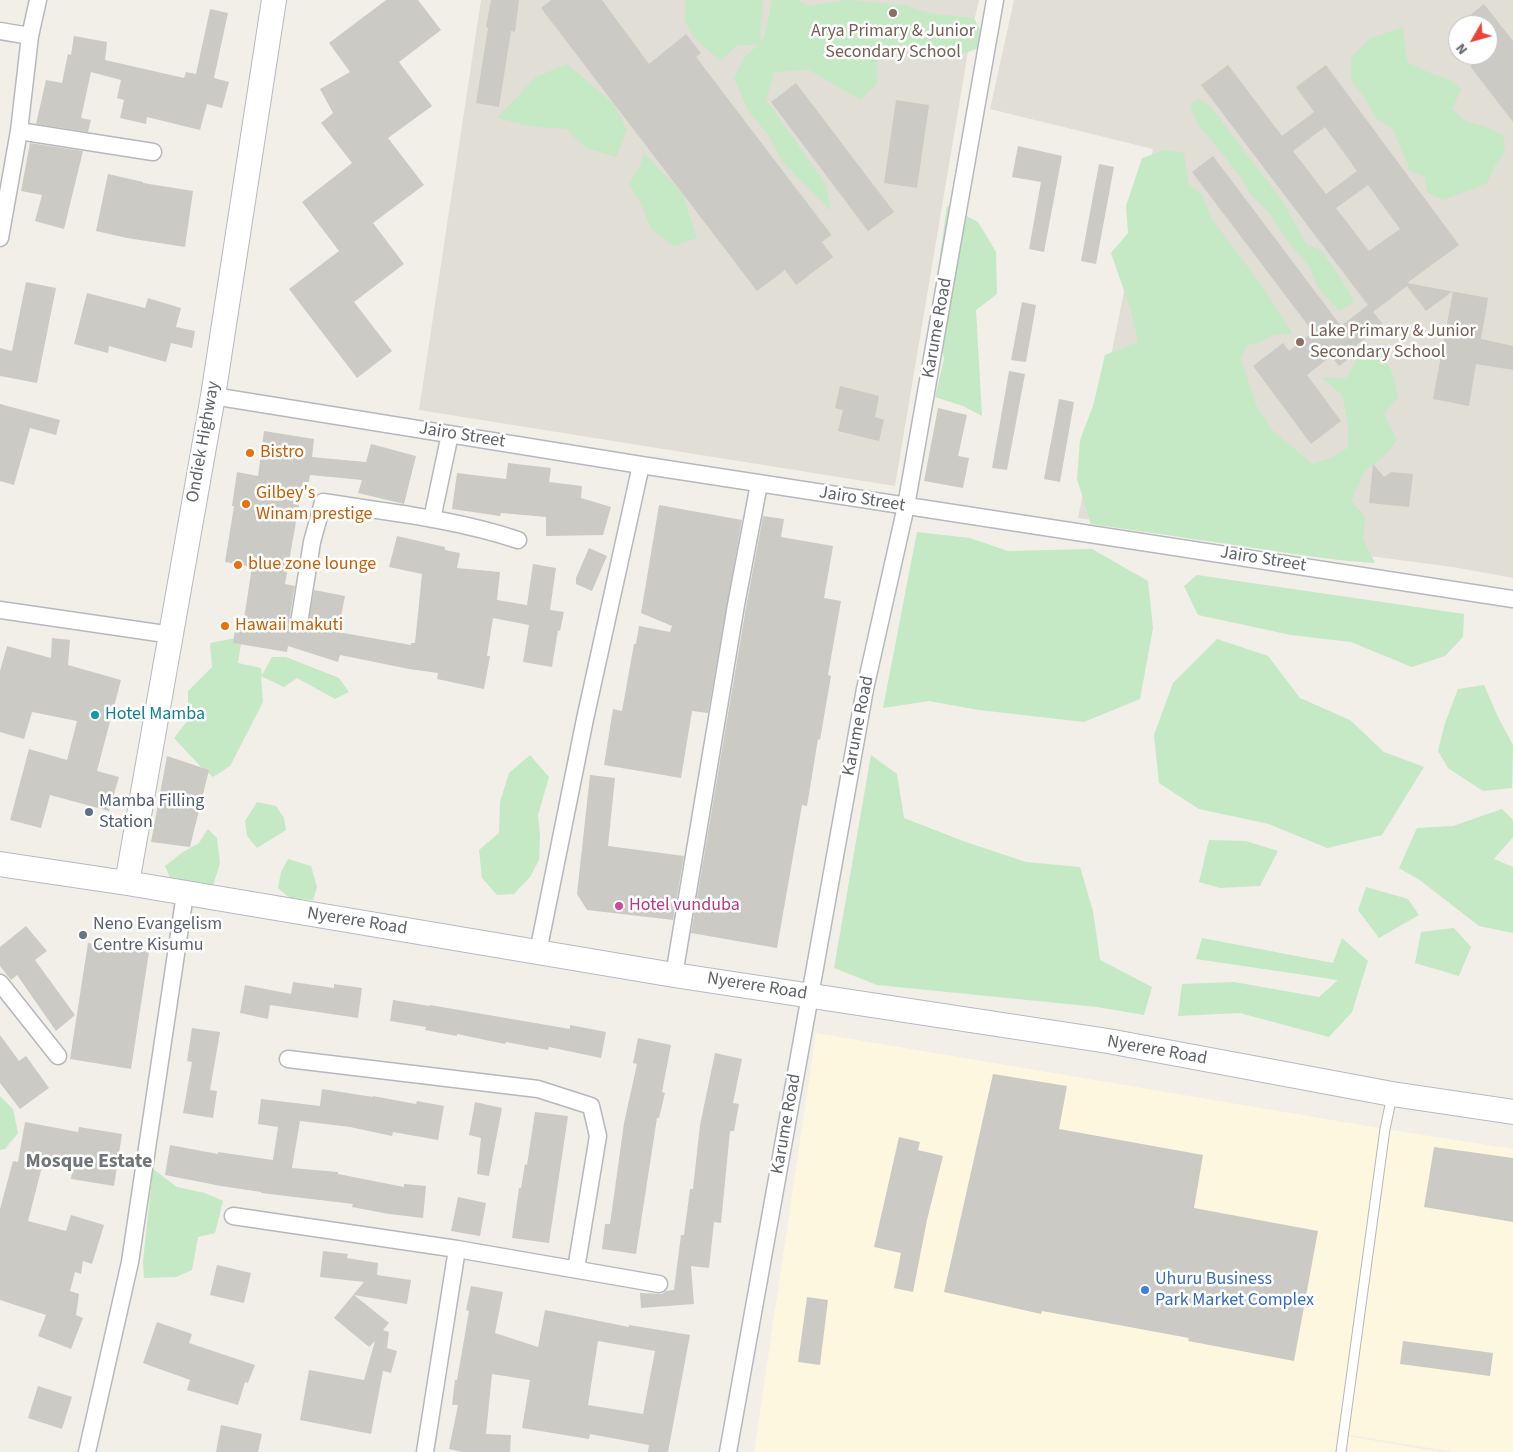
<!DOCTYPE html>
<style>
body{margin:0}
#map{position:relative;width:1513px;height:1452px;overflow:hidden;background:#f1efe8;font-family:"Source Sans 3",sans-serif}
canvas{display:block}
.north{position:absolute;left:1448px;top:15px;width:50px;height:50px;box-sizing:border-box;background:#fff;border:1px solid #bfc1c3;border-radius:50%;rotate:232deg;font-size:14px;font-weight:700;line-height:20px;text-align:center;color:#5f6368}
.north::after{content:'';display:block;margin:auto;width:18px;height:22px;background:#ea4335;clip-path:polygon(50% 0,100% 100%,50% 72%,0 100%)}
</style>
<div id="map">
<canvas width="1513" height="1452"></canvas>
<div class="north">N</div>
</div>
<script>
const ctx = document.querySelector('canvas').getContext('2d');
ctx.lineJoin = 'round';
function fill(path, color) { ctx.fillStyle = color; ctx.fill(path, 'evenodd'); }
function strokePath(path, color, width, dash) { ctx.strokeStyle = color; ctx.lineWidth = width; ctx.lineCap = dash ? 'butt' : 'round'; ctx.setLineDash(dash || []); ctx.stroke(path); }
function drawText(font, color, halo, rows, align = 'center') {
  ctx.font = font + ' "Source Sans 3",sans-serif'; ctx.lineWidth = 5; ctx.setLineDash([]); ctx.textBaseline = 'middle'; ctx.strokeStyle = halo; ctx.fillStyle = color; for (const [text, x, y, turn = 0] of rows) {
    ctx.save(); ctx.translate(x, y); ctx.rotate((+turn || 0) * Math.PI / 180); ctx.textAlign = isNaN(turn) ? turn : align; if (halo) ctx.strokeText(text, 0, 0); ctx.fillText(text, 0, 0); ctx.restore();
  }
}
fill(new Path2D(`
 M816,1033L1385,1129L1513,1149V1452H1454L1344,1434L1324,1432L1440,1452H754Z`), '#fef7e0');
fill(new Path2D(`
 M481,0H979L971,34L895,486L419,410Z
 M1014,0H1513V578L1453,567L1078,518L1153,149L990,109ZM1458,25H1488V55H1458Z`), '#e1ded6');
fill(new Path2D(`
 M684,0H763L760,43L765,34L772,0H797L810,6L847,0L903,5L933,14L974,18L988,45L953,57H930L901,47L877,50V84L860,100L809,70L774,72L766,100L825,183L831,211L783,163L769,136L748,110L734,78L745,56L759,45H737L721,60C708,51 692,38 686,23C683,16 688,7 684,0Z
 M1403,27L1407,62L1430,73L1451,80L1461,89L1452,109L1466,121L1487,127L1503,135L1505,152L1494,167L1487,183L1444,200L1427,193L1425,177L1410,171L1392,128L1376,118L1365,97L1351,82V58L1369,39Z
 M567,64L614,104L627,130L616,157L586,148L566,129L529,126L497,118L536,77Z
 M1198,98L1210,106L1281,199L1307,245L1321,250L1343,282L1354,302L1339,311L1318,288L1309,266L1289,243L1268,212L1249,192L1239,175L1196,121L1190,106Z
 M1165,150L1184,153L1188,184L1202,195L1211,218L1262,286L1293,334L1274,335L1260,342L1247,345L1241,359L1256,405L1272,430L1312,464L1330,458L1348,448V425L1342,395L1322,377L1346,378L1362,350L1380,351L1392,372L1398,397L1384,414L1397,440L1383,457L1365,470L1351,501L1365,517L1363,539L1375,563C1327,560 1282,552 1235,545C1187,538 1139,531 1091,524L1077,479L1080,440L1093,406L1105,355L1138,342L1132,314L1111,253L1128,233L1126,206L1142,158Z
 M644,153L683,194L697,238L674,246L651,229L640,201L629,184L639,168Z
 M947,206L978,222L996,252L997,294L976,310L982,416L963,406L935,397L944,359L934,298Z
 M917,532L970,538L1008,551L1092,549L1148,581L1153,628L1140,699L1084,722L979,710L929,701L883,708Z
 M1197,575L1464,614L1463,637L1445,656L1412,667L1351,642L1291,635L1198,615L1184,586Z
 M242,637L238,663L261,668L262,675L272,657H286L339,678L349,692L335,699L297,678L284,687L261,676L263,702L230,766L213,777L201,767L174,738L188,720V691L212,667L210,643Z
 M1217,639L1268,656L1300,698L1350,720L1384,752L1424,767L1382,835L1327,848L1269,824L1199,809L1159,783L1154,735L1173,683Z
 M1484,685L1498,717L1513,745L1512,788L1483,791L1448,768L1438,751L1445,723L1458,689Z
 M530,755L549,777L538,815L540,836L539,860L530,877L514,894L497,895L482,878L479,850L499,833L500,802L509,773Z
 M871,755L897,774L904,818L963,841L1026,862L1080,867L1093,911L1100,960L1152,987L1144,1015L1097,1007L877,985L834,968Z
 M257,802L276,806L284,818L286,830L257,848L247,836L245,821Z
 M1502,809L1513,820V837L1494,859L1513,867V933L1479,926L1421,881L1399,868L1417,828L1453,826Z
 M208,829L217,838L220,863L213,886L171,880L165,866L183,852L199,843Z
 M1209,840L1246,841L1278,851L1260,886L1220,888L1199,882Z
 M288,859L311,866L317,887L313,900L290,898L278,888L281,872Z
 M1366,887L1408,899L1419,915L1379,938L1358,910Z
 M1454,928L1471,947L1459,976L1415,963L1421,932Z
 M1202,938L1333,963L1342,938L1368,961L1352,1012L1329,1037L1240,1013L1178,1016L1182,984L1234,982L1319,997L1338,980L1196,959Z
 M0,1096L13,1109L18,1133L5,1149L0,1150Z
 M153,1169L177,1187L205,1193L223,1201L215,1233L198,1237L192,1270L176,1277L144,1278L143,1261Z`), '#c5e8c5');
fill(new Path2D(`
 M386,0H418L441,30L399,62L432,106L388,138L424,185L373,223L404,264L354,302L392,351L357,378L289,289L339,251L302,202L352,163L321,123L333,113L320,89L350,72L329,43Z
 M491,0H519L515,32L511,31L499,107L476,103L488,28L486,27Z
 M551,0H602L649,64L686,34L701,53L696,57L830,233L831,235L822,242L833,257L796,285L785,270L757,291L541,8Z
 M1484,4L1513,41V122L1470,66L1484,55H1488V25H1457Z
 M210,9L228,13L214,78L229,82L222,108L207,104L200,130L147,117L146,124L120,118L124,100L117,98L121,80L91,72L81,118L91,120L88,132L36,124L46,80L62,83L68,54L71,55L74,36L107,42L105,60L184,78L186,72L196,74Z
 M1228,65L1282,136L1314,112L1296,87L1326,65L1459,245L1407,283L1488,298L1481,339L1513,346V370L1476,364L1469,406L1433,399L1453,291L1426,311L1407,286L1373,312L1383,324L1349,351L1353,356L1339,366L1331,356L1307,375L1341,421L1311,444L1253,366L1283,343L1289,351L1313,332L1192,172L1213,156L1341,326L1368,305L1201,85ZM1325,127L1357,171L1326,194L1293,151ZM1368,185L1400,229L1369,251L1336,208Z
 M796,83L894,212L868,231L771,102Z
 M896,100L929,105L917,188L884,183Z
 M30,143L83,151L64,229L35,221L42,195L21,191Z
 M1018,146L1062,156L1044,252L1029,249L1041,182L1012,177Z
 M1099,164L1114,167L1096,264L1081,261Z
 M108,174L143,182V183L193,191L185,247L127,238L96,231Z
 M26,282L56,288L37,383L0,376V348L12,351Z
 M87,293L145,308L148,298L181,308L176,327L195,331L192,348L171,343L166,362L109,346L108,353L74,344Z
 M1022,302L1036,305L1026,362L1011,360Z
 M1009,371L1025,374L1007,470L992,468Z
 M840,386L879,396L875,417L884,420L879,441L838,431L843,410L835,408Z
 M1059,399L1074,402L1060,482L1044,479Z
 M0,404L60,420L56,435L30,428L14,485L0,481Z
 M938,408L967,415L958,456L969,458L963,488L924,481Z
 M264,431L314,439L312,457L366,462L371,444L416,456L404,504L358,493L362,480L310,475L309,482H303L285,584L295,586L289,621L292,630L297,633L302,632L307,629L314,590L345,596L338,632L411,645V643H415L422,574L389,567L397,536L445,547V550L460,553L457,568L500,572L497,600L527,605L533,564L556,568L550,610L564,612L560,631L558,630L552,667L523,662L529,625L493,618L487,656H490L484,689L437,679L438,673L409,669L340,655L338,662L288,646L287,652L233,643L236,624L243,625L252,567L225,562L234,506H232L237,472L258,476Z
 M508,463L551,468L549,482L582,486L581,498L611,507L603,535L546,536V517L501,513L500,516L452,509L457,473L506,479Z
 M1373,464L1384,477L1391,472L1413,474L1409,507L1369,503Z
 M659,505L742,520L708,713L692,711L681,778L604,765L613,709L622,711L634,644H636L639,626L670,632L672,626L641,613Z
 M763,516L784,519L781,537L833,546L824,598L841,601L828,675L831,676L820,740L818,739L807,806L802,805L777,948L691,933L746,607Z
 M589,548L607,556L592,591L576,584V578Z
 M52,638L70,640L68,665L121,680L97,771L119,777L109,811L50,795L41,828L10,820L29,749L67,760L77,721L32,712L24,739L0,732V671L7,646L51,658Z
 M167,756L209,770L190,847L151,842Z
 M590,775L615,778L608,846L684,856L673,920L587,910L577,894Z
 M26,926L47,951L35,960L75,1015L56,1031L17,975L11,980L0,966V947Z
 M88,943L149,952L131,1069L70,1059Z
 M293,982L334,988V984L362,988L358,1018L270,1005L268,1019L240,1013L245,985L291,994Z
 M393,1000L430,1006V1005L570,1029V1025L606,1032L601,1058L549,1047L548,1050L506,1042L505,1044L457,1034V1036L425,1030L426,1027L390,1021Z
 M192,1028L220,1032L210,1090L217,1091L213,1118L183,1113L192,1062L187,1061Z
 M0,1035L19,1061L26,1056L49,1088L20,1109L0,1083Z
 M638,1038L671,1045L662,1092L665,1093L659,1118H657L636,1254L602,1249L605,1224H610L624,1123L637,1064L633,1063Z
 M715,1053L742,1059L733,1103L739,1104L734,1131H730L721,1223L714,1222L709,1268L691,1266L694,1304L641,1308L640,1293L662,1294L666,1291L674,1290L681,1235H684L690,1189H693L700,1125Z
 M993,1074L1067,1086L1059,1129L1203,1155L1194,1208L1318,1231L1294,1361L1188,1341L1189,1338L1042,1311L1041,1314L944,1292Z
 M322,1089L373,1097V1096L416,1104L417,1101L444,1106L438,1140L393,1132L392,1136L350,1127L300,1121L292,1168L338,1172V1174L404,1187V1184L426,1186L423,1218L389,1214L352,1207L353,1204L261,1193V1192L221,1186L165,1175L170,1145L218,1154V1152L273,1160L278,1127L258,1124L261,1099L320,1106Z
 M475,1102L502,1108L489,1176L477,1174L481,1138L469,1135Z
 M535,1112L568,1116L549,1243L512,1238L519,1188H521L525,1164L527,1165Z
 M25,1122L78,1132L79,1127L122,1134L114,1186L71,1179L74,1160L45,1155L28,1221L66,1231L71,1215L104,1225L92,1264L83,1261L81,1274L75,1272L70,1291L79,1294L76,1315L83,1318L71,1349L38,1336L46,1315L0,1300V1209L13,1161L18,1162Z
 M899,1137L920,1142L918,1150L943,1156L927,1220L913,1292L894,1288L901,1253L874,1247Z
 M1434,1147L1513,1158V1222L1424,1207Z
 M458,1197L486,1203L480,1236L451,1231Z
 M323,1251L348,1254L347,1258L378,1263L377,1275L411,1280L407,1304L354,1295L389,1323L383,1330L389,1332L387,1348L397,1351L391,1373L383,1371L371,1434L300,1420L309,1370L364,1380L375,1341L369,1347L334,1318L364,1282L320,1277Z
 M217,1265L251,1273L244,1303L210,1295Z
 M471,1286L503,1292L495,1333L538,1347L545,1310L629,1327V1325L690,1335L668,1452H648L649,1445L590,1434L589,1439L522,1428L530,1380L492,1374L486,1434L511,1435L510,1452H462L449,1449L458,1405H452L455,1380H457L469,1311L466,1310ZM598,1341L655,1351L643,1414L588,1405Z
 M807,1297L828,1300L820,1365L798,1362Z
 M157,1322L192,1334L189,1343L255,1365L248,1383L245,1382L238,1405L187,1390L190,1380L143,1363Z
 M1403,1341L1493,1353L1490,1376L1400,1364Z
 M38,1386L72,1397L62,1429L28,1418Z
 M221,1425L262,1434L258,1452H216Z`), '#cccac5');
const lane = new Path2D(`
 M1341,1452L1385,1129L1392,1096`);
const street = new Path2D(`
 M0,31L30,36L38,0
 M19,131L153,152
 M0,238L19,131L30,36
 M213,396L641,465L1513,599
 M432,519L450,434
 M0,610L172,635
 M299,623L312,542L323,502C388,512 455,519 518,540
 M538,952L585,719L641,465
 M674,975L736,605L759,484
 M0,983L58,1056
 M288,1059L538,1089L591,1106L598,1136L576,1269
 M233,1216L457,1249L659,1284
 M87,1452L130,1262L185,894
 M425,1452L457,1249
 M728,1452L865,689L906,506L995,0`);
const secondary = new Path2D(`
 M0,864L127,883L674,975L1108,1041L1392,1094L1513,1112
 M127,883L213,396L274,0`);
strokePath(lane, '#b5b8bc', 11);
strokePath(street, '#b5b8bc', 19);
strokePath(secondary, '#b6babf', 26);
strokePath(lane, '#fff', 9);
strokePath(street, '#fff', 16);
strokePath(secondary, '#fff', 24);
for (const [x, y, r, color] of [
 [893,13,5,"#8d6e63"],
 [1300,342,5,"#8d6e63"],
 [250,453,5,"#e8710a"],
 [246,504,5,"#e8710a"],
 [238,565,5,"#e8710a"],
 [225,626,5,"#e8710a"],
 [95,715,5,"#0f9aa8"],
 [89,812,5,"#5c6f8a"],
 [619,906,5,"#d1479c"],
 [83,935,5,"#6b7280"],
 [1145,1290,5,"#3f7fe0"]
]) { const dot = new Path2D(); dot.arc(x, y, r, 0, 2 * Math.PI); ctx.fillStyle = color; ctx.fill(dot); strokePath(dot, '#fff', 2); }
drawText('18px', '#785e54', '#fff', [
 ["Arya Primary & Junior",893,32],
 ["Secondary School",893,53],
 ["Lake Primary & Junior",1310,332,"left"],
 ["Secondary School",1310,353,"left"]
]);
drawText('18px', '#5f6368', '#fff', [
 ["Karume Road",938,328,-80],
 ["Jairo Street",462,436,9],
 ["Ondiek Highway",204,442,-80],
 ["Jairo Street",862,500,9],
 ["Jairo Street",1263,560,9],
 ["Karume Road",859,726,-79],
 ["Nyerere Road",357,922,9],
 ["Nyerere Road",757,987,9],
 ["Nyerere Road",1157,1051,10],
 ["Karume Road",787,1124,-80]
]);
drawText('18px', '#c56008', '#fff', [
 ["Bistro",260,453],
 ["Gilbey's",256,494],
 ["Winam prestige",256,515],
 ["blue zone lounge",248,565],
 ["Hawaii makuti",235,626]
], 'left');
drawText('18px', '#0d838f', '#fff', [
 ["Hotel Mamba",105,715]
], 'left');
drawText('18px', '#4e5e75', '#fff', [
 ["Mamba Filling",99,802],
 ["Station",99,823]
], 'left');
drawText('18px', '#b23c85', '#fff', [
 ["Hotel vunduba",629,906]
], 'left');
drawText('18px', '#5b616d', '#fff', [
 ["Neno Evangelism",93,925],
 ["Centre Kisumu",93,946]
], 'left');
drawText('18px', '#366cbe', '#fff', [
 ["Uhuru Business",1155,1280],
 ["Park Market Complex",1155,1301]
], 'left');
drawText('bold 20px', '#70757a', '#fff', [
 ["Mosque Estate",89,1163]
]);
</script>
